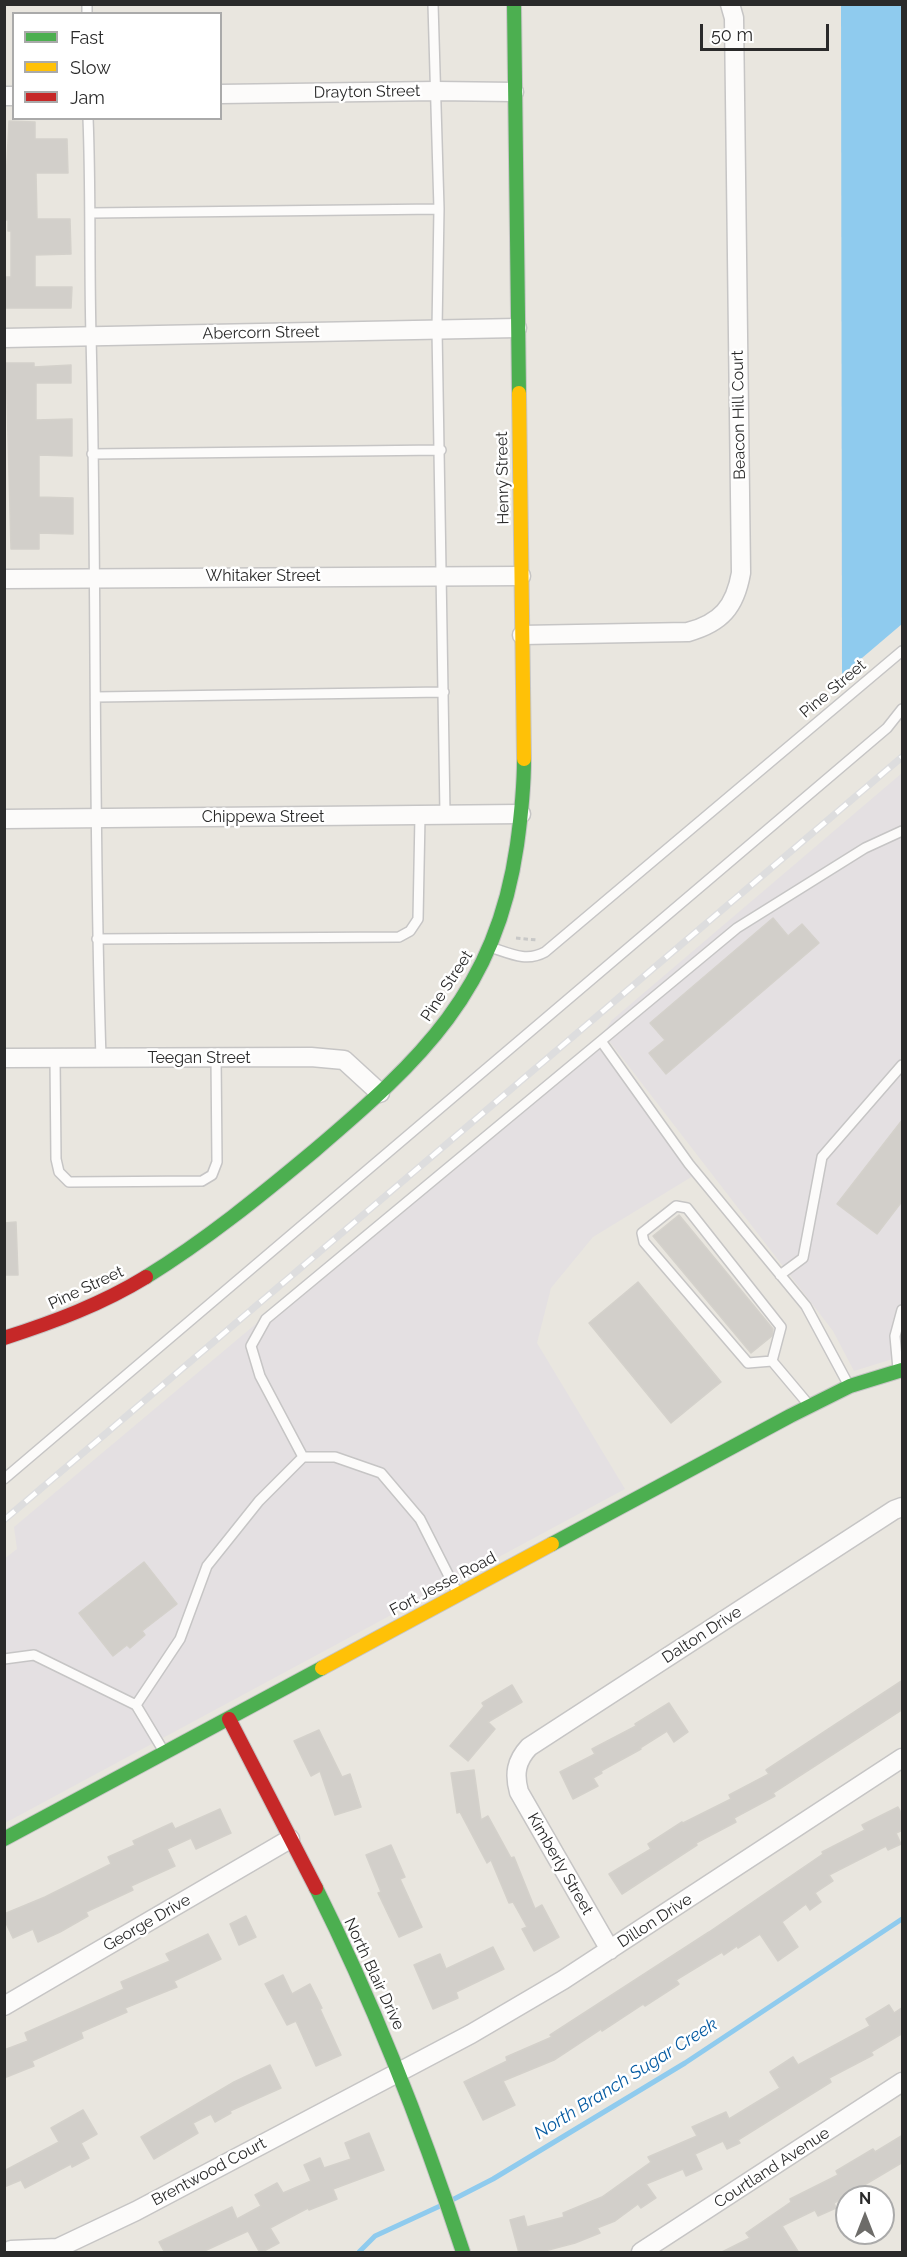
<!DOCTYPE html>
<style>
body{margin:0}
#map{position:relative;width:907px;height:2257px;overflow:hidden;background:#e9e6df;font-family:Raleway,sans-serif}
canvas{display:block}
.frame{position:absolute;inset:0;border:6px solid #2a2a2a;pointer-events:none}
.legend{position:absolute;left:12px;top:12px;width:210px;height:108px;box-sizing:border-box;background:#fff;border:2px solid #aaa;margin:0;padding:8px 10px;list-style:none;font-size:18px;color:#2a2a2a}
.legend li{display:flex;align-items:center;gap:12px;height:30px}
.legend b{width:30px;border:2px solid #aaa}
.north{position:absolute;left:835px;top:2185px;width:60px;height:60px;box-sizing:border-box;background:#fff;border:2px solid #aaa;border-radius:50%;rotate:0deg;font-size:16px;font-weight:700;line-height:24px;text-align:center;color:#2a2a2a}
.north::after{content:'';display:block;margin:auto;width:21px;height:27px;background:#6d6c69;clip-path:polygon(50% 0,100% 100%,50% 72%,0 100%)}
.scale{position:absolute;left:700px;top:24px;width:129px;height:27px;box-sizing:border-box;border:3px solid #2a2a2a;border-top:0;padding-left:8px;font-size:18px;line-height:21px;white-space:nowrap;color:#2a2a2a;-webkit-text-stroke:4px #fff;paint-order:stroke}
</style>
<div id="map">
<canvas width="907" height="2257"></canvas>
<div class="frame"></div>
<ul class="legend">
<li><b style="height:8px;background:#4caf50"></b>Fast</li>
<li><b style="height:8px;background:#ffc107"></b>Slow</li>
<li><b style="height:8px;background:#c62828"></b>Jam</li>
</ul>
<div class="north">N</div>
<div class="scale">50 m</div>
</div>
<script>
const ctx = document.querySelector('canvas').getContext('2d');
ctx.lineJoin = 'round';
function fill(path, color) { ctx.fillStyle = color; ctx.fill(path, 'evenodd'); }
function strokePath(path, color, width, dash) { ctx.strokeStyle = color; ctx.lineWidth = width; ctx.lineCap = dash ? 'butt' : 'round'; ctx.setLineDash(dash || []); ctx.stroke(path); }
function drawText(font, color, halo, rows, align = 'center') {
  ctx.font = font + ' Raleway,sans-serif'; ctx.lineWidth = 5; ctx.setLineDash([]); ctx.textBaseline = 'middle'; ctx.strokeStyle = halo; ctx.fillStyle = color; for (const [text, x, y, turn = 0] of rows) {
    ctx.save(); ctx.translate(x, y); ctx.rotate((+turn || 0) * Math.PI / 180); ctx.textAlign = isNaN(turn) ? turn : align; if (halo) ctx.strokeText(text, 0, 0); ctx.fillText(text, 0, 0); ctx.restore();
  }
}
fill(new Path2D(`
 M902,773V1356L854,1371L833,1331L603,1033L612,1020Z
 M594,1040L693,1176L593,1237L551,1288L537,1343L625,1489L5,1823L4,1559L17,1549L14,1527Z`), '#e4e0e2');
fill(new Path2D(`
 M841,5H902V624L842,675Z`), '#8fcbee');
strokePath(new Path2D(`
 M454,2199L493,2179L685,2063L902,1919
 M359,2252L375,2236L440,2206`), '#8fcbee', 5);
const building = new Path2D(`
 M9,121L35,122V139H67L68,173H36L37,219H70L71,254L35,255V287H72L71,308H4V277H11V231H8V220H4Z
 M6,363H34V367L71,365V383H36V420L72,419V456L39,455V497L73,498V534L39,533V549H11Z
 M773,918L788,936L802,924L819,943L666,1074L649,1053L665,1040L650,1023Z
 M903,1119V1200L877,1234L837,1204Z
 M679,1215L773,1329L772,1336L751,1353L653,1236Z
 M16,1222L18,1275H4V1223Z
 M638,1282L721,1382L671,1423L589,1323Z
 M144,1562L177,1604L142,1631L145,1635L130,1648L127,1645L113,1656L79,1613Z
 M903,1680V1709L773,1793L775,1796L734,1818L736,1822L696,1843L697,1845L622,1894L609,1874L651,1849L648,1844L682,1822L683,1823L731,1799L729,1795L769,1774L766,1770Z
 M512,1685L522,1702L488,1722L495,1729L468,1761L450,1746L484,1706L482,1703Z
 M669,1703L688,1732L674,1742L667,1731L640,1748L641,1749L601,1771L602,1773L593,1778L598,1786L573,1799L560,1772L595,1754L592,1749L636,1726L635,1724Z
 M319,1730L342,1777L350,1774L361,1807L335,1815L320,1771L311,1776L294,1741Z
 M474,1770L481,1820L488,1816L511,1858L514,1857L535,1909L542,1905L559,1937L534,1951L522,1929L527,1927L513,1902L509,1903L491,1860L487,1863L460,1812L457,1813L451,1773Z
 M898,1807L903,1816V1830L896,1833L901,1844L888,1850L886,1846L829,1875L833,1881L815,1893L821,1902L810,1910L806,1904L782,1922L798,1947L778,1961L760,1934L738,1948L737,1946L724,1955L722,1952L676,1980L679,1984L645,2006L643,2004L602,2031L601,2029L554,2060L503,2081L515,2105L483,2120L464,2082L507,2061L506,2057L552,2037L550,2035L709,1932L823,1854L822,1852L865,1830L862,1825Z
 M220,1809L231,1833L196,1849L191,1838L167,1849L175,1866L131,1886L133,1890L86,1912L88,1916L60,1932L38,1942L33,1929L13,1938L4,1919V1914L45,1897L111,1864L108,1857L135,1845L133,1841L172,1823L175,1829Z
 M391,1845L405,1877L400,1879L422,1927L399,1937L378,1893L381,1892L366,1855Z
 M246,1916L256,1937L239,1945L230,1924Z
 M208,1934L221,1959L174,1981L177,1987L125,2008L127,2012L81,2032L83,2038L32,2061L34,2066L4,2078V2050L28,2041L25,2033L124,1989L121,1982L170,1961L166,1954Z
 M493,1947L504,1969L456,1992L458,1998L433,2009L414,1965L440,1954L446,1969Z
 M283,1975L292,1994L310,1984L322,2008L320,2009L341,2055L316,2066L296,2021L287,2025L265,1984Z
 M889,2005L894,2013L903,2007V2033L871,2052L873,2055L829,2078L831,2082L738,2140L740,2143L727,2149L723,2141L695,2154L702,2169L686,2176L683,2169L646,2184L656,2198L641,2208L638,2204L615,2221L597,2228L600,2233L575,2243L537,2253H519L510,2220L524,2216L527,2227L564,2217L563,2213L602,2197L651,2162L648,2157L697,2136L692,2127L726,2112L729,2119L780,2088L770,2072L793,2057L798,2065L870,2026L866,2019Z
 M270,2065L281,2088L230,2111L231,2113L215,2122L211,2114L193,2123L198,2133L154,2159L141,2137L234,2082Z
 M83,2110L97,2134L81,2143L89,2158L72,2167L71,2164L25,2188L21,2180L4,2187V2171L59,2142L51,2128Z
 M369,2133L384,2170L333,2189L337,2199L309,2210L308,2208L270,2228L279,2243L260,2253L248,2231L200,2253H165L159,2242L232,2207L237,2219L261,2206L255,2195L277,2183L283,2193L311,2181L304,2165L320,2158L324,2168L351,2159L345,2143Z
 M903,2135V2162L834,2203L836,2208L818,2216L815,2210L782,2226L799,2253H720L750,2238L746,2233L791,2202L790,2199L838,2175L836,2171L873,2149L875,2152Z`);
fill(building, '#d2cfca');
strokePath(building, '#d4d1cb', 1.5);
const lane = new Path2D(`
 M87,4V14
 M433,4L439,209L437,329L445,814
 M88,118C91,191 89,263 91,336C97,577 93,817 101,1058
 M91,213L439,209
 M92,454L441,450
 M96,697L444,692
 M97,939L399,937L410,931L418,919L420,816
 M493,948C511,954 527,962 545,952L902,651
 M601,1041L689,1164L806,1306L848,1384
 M55,1059L56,1159L59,1172L69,1182L202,1181L212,1175L217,1162L216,1057
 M780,1275L803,1258L822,1157L902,1065
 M772,1361L781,1327L687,1208L676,1206L642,1233L644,1242L748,1363L772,1361L809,1405
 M898,1369L895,1336L902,1310
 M303,1457L260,1376L251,1346L266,1319L737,928L865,848L902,831
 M4,1479L887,728L902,709
 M4,1659L34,1655L136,1705L163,1750
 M136,1705L180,1639L207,1566L259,1501L303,1457H335L381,1473L420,1519L457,1592`);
const street = new Path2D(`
 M220,94L436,91L514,92
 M4,96H14
 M4,338L517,328
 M4,579L521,576
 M522,635L688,632C721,623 735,607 741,573L734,18L730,4
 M4,819L521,814
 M4,1058L311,1057L344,1060L380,1093
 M610,1950L519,1792C514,1774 516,1761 529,1747L894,1510L902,1507
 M4,2006L290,1839
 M11,2250L58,2248L136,2211L471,2034L563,1980L902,1758
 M641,2252L902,2082`);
const fast = new Path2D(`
 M514,4L519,393
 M146,1277C206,1240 260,1196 314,1151C421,1060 496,991 517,845C521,816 524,788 524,759
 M552,1544L790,1416L850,1386L902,1370
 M4,1839L322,1668
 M316,1888C375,2006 422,2127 463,2252`);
const slow = new Path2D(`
 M519,393L524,759
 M322,1668L552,1544`);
const jam = new Path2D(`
 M4,1338C54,1322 102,1304 146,1277
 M229,1719L316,1888`);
strokePath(lane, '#c6c5c5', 12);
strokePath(street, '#c6c5c5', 21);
strokePath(fast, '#c6c5c5', 16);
strokePath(slow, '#c6c5c5', 16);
strokePath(jam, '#c6c5c5', 16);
strokePath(new Path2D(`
 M516,938L537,940`), '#c8c8c7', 3, [4.5, 3]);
strokePath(lane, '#fcfbfa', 9);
strokePath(street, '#fcfbfa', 18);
strokePath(fast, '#4caf50', 14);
strokePath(slow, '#ffc107', 14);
strokePath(jam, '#c62828', 14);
const rail = new Path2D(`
 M4,1520L902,757`);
strokePath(rail, '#ddddde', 7);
strokePath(rail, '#fff', 4.5, [14]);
drawText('16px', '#2a2a2a', '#fff', [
 ["Drayton Street",367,92,-1],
 ["Abercorn Street",261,333,-1],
 ["Beacon Hill Court",739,415,-91],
 ["Henry Street",503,478,-91],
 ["Whitaker Street",263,576],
 ["Pine Street",833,689,-40],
 ["Chippewa Street",263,817],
 ["Pine Street",447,986,-57],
 ["Teegan Street",199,1058],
 ["Pine Street",86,1288,-25],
 ["Fort Jesse Road",443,1584,-28],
 ["Dalton Drive",702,1635,-33],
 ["Kimberly Street",560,1864,60],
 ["Dillon Drive",655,1921,-33],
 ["George Drive",147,1923,-30],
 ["North Blair Drive",374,1974,65],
 ["Courtland Avenue",772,2168,-33],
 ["Brentwood Court",209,2172,-28]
]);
drawText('italic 18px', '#065ba2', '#fff', [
 ["North Branch Sugar Creek",626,2079,-32]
]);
</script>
